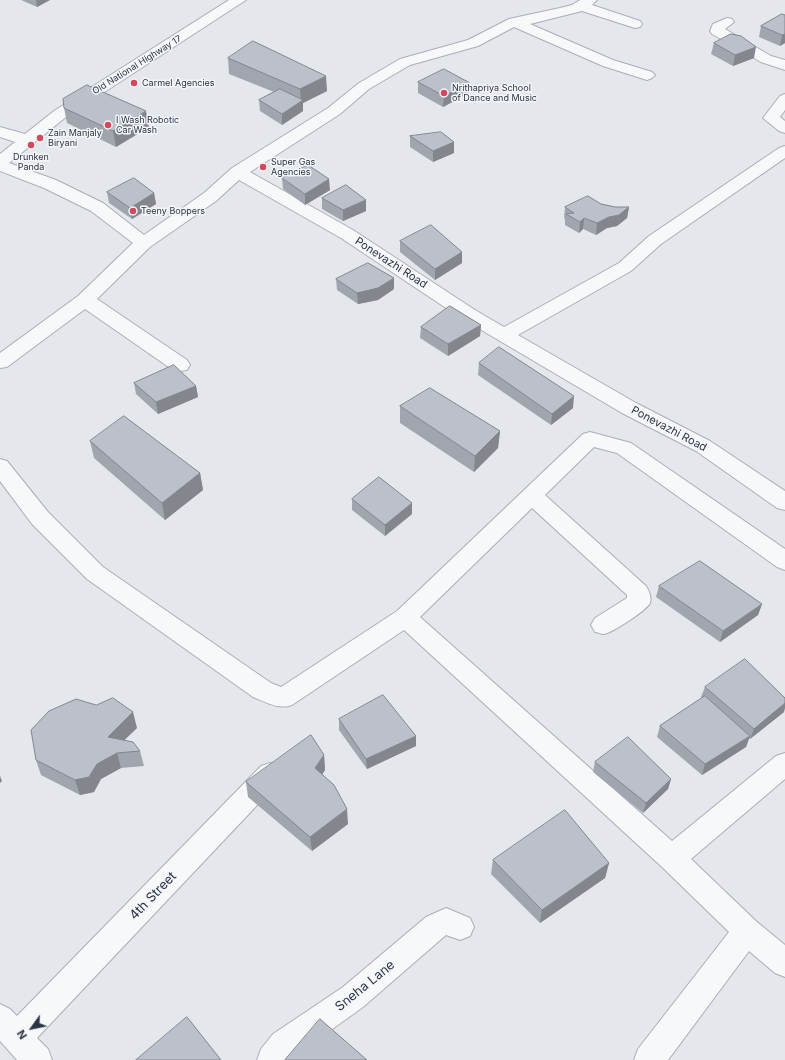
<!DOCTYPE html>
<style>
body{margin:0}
#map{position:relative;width:785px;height:1060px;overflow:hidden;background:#e4e7ec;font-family:Inter,sans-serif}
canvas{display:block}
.north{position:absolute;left:12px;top:1008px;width:40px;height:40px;-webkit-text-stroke:3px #f4f6f9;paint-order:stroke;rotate:237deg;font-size:11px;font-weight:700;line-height:16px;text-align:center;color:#2b3445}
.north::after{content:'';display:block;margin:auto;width:14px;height:18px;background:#2b3445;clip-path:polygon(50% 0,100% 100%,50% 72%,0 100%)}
</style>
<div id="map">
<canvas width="785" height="1060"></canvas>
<div class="north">N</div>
</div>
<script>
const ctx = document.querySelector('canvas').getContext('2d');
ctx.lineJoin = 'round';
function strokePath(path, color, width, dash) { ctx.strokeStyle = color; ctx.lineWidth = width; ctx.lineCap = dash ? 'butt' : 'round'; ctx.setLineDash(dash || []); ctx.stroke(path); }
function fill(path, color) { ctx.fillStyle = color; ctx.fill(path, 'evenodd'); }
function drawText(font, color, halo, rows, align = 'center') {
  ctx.font = font + ' Inter,sans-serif'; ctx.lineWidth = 3; ctx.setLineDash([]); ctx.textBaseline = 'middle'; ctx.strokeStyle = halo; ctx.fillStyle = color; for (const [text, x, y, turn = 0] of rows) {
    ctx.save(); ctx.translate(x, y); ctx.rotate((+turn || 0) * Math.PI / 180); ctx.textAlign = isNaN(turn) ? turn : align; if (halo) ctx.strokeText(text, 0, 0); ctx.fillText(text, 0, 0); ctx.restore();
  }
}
const minor = new Path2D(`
 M229,0H246L66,117L9,163L56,180L103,203L144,235L204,193L232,168L328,108L359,83L400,59L468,40L509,19L560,8L572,5L580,0H597L592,5L640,21L642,24L640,27L635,28L582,11L530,24L613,60L652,72L655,75L652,78L647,80L603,66L514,27L478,46L410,65L369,89L340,114L250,172L353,230L475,310L504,327L619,263L649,236L779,148L785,146V158L661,244L631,271L518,335L636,403L710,441L785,491V510L777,508L696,451L622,413L461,318L341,238L239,180L216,201L150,247L97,299L187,360L190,365L187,370L180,371L173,370L85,309L7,367L0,368V353L78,296L133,243L91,211L44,188L0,171V154L15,142L0,137V127L25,134L54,111Z
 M727,18L732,19L734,22L725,29L771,56L785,60V70L761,62L712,34L710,31L713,24Z
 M785,94V110L780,117L785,121V133L779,131L763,118L780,96Z
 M590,432L631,443L785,549V570L777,567L617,453L594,447L545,495L646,586C649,591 652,598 650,603C647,610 612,633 604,634C601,634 597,632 595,632L591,625L595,618L627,598V595L532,508L420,617L672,841L776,756L785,753V779L691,859L757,922L785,945V977L775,973L749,951L668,1060H634L638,1049L729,932L662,867L404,630L292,705C278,710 266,702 253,697L87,579L32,524L0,481V459L7,461L48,512L103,567L271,683L281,687L397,611L583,434Z
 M270,763L279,766L283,774L279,782L37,1038L48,1049L52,1060H17L0,1041V1004L10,1009L17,1016L261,766Z
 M446,908L470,918L474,927L470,936L460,940L446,935L363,1007L295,1056L291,1060H257L261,1049L273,1034L343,987L426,917Z`);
strokePath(minor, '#a9aeb7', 2);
fill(minor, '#f7f8fa');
fill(new Path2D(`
 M21,0H50L37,7Z
 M782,14L785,43L780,46L759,37L761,26Z
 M714,43L754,58L733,66L711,54Z
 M228,58L327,91L303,103V111L282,125L260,111L259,100L274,92L229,74Z
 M418,82L469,93L443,107L418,93Z
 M64,108L149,127L116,147L67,123Z
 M410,136L454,142V153L433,162L410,147Z
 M282,178L330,190L305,205L283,189Z
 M107,192L154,193L156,204L132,219L109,203Z
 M322,198L366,200V211L343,221L322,209Z
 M601,204L615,207H629L627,218L617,226L607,228L596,235L583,229L579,233L565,225V219L564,218L565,207Z
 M400,241L462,252V263L435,280L400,252Z
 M336,279L394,289L378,300L358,304L337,290Z
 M481,325L480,336L448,356L420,338L421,327Z
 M479,363L573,408L551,425L478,375Z
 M134,383L196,386L198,397L158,414L136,394Z
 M400,406L500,431L498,448L474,472L400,423Z
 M90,441L200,473L203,490L165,520L94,458Z
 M352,499L412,503V514L385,536L352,510Z
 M659,586L762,604L758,615L720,642L656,597Z
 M705,687L784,712L750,739L749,738L746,747L702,775L657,737L660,726L702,698L701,697Z
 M339,719L416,746L367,769L339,730Z
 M137,728L124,740L140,751L144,766L121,768L101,779L94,792L80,795L41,775L36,760Z
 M324,755L325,770L322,774L348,824L312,851L248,797L246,782Z
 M595,762L671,779L668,789L643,813L593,772Z
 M493,860L609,863L605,878L540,923L491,874Z`), '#a1a5ae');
fill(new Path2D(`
 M36,0H50L37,7Z
 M785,34V43L780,46L782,35Z
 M756,47L754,58L733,66L735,55Z
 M326,76L327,91L303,103V111L282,125V114L301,101L300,89Z
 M470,83L469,93L443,107L444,96Z
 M146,111L149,127L116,147L113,131Z
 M454,142V153L433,162V151Z
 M329,179L330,190L305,205V194Z
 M154,193L156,204L132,219L130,208Z
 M366,200V211L343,221V210Z
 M629,207L627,218L617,226L607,228L596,235L597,223Z
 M584,218L583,229L579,233L580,222Z
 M462,252V263L435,280V269Z
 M394,278V289L378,300L358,304L357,293Z
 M481,325L480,336L448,356V344Z
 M196,386L198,397L158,414L156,402Z
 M574,396L573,408L551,425L552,414Z
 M500,431L498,448L474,472L475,456Z
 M200,473L203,490L165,520L162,503Z
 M412,503V514L385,536V525Z
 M762,604L758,615L720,642L723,631Z
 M785,703V708L784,712L750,739L754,729Z
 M133,712L137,728L112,752L108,737Z
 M416,736V746L367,769L366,759Z
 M750,736L746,747L702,775L705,764Z
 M117,753L121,768L101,779L94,792L80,795L75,780L97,764Z
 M324,755L325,770L317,783L315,768Z
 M0,776L2,781L0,783Z
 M671,779L668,789L643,813L646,803Z
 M347,809L348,824L312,851L310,837Z
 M609,863L605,878L540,923L542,910Z`), '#83868d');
const building = new Path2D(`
 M782,14L785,15V34L782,35L761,26Z
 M731,34L741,36L756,47L735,55L714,43Z
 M253,41L326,76L300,89L228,58Z
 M444,69L470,83L444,96L418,82Z
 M87,85L146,111L113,131L64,108L63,99Z
 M280,89L303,100L282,114L259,100Z
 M441,132L454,142L433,151L410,136Z
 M308,165L329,179L305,194L282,178Z
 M134,178L154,193L130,208L107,192Z
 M346,185L366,200L343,210L322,198Z
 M588,196L601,204L615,207H629L619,215L609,217L597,223L584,218L580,222L566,214L574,213L565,207Z
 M431,225L462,252L435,269L400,241Z
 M368,263L394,278L378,288L357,293L336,279Z
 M450,306L481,325L448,344L421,327Z
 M499,347L574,396L552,414L479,363Z
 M174,365L196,386L156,402L134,383Z
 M430,388L500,431L475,456L400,406Z
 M124,416L200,473L162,503L90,441Z
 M379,477L412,503L385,525L352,499Z
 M700,561L762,604L723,631L659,586Z
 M745,659L785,698V703L754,729L705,687Z
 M383,695L416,736L366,759L339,719Z
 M705,696L750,736L705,764L660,726Z
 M113,698L133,712L108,737L133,742L140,751L117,753L97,764L89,777L75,780L36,760L31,730L49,711L76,699L96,705Z
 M311,735L324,755L315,768L334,785L347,809L310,837L246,782Z
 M628,737L671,779L646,803L595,762Z
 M565,810L609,863L542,910L493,860Z
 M187,1017L221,1060H136Z
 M320,1019L367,1060H285Z`);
fill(building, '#bbc0ca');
strokePath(building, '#83868d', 1);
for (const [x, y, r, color] of [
 [134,83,4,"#d1495b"],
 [444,93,4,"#d1495b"],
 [108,125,4,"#d1495b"],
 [40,138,4,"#d1495b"],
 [31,145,4,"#d1495b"],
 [263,167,4,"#d1495b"],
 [133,211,4,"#d1495b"]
]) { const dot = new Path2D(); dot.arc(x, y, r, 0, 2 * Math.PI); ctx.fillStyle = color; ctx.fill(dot); strokePath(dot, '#f4f6f9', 1.5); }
drawText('9px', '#2b3445', '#f4f6f9', [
 ["Old National Highway 17",137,65,-32]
]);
drawText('9px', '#2b3445', '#f4f6f9', [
 ["Carmel Agencies",142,83],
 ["Nrithapriya School",452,88],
 ["of Dance and Music",452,98],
 ["I Wash Robotic",116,120],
 ["Car Wash",116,130],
 ["Zain Manjaly",48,133],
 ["Biryani",48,143],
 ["Drunken",31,157,"center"],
 ["Panda",31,167,"center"],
 ["Super Gas",271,162],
 ["Agencies",271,172],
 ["Teeny Boppers",141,211]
], 'left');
drawText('11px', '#2b3445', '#f4f6f9', [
 ["Ponevazhi Road",391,263,33],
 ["Ponevazhi Road",669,429,28]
]);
drawText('13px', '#2b3445', '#f4f6f9', [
 ["4th Street",153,896,-46],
 ["Sneha Lane",365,986,-39]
]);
</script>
